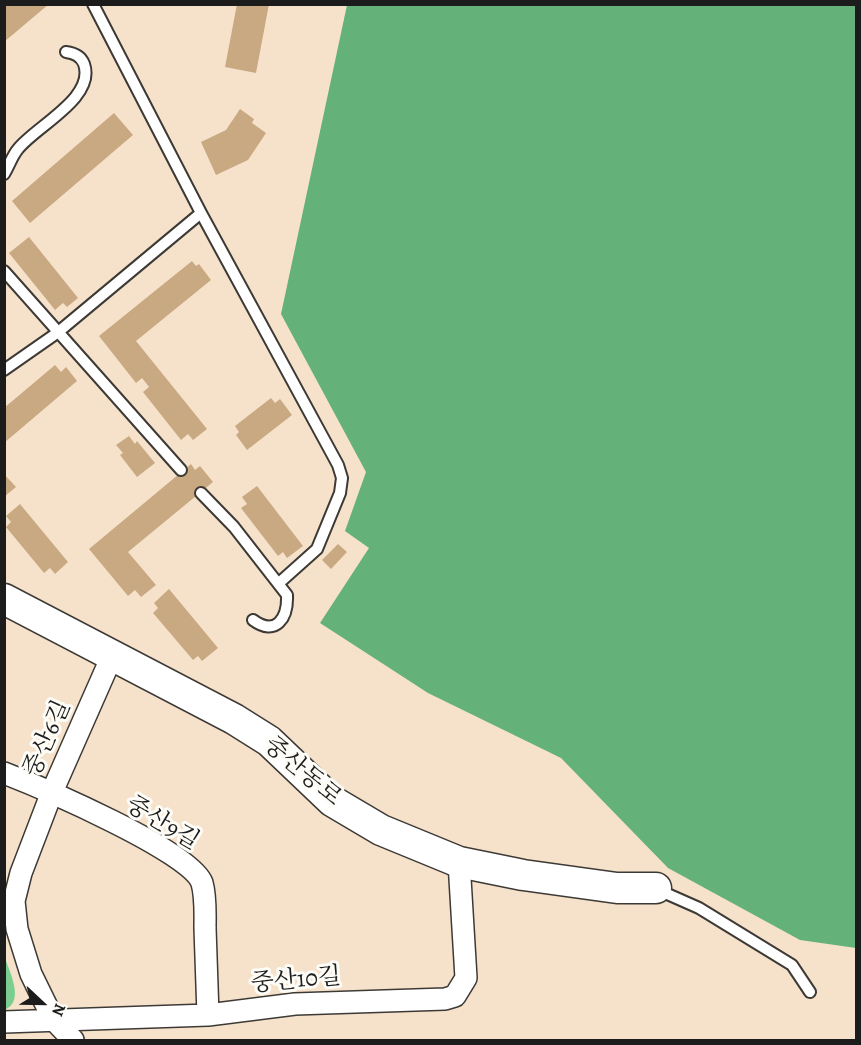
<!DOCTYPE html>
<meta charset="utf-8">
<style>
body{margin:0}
#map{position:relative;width:861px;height:1045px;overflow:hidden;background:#f6e2cb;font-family:Alegreya,serif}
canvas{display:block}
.frame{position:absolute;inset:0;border:6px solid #1c1c1c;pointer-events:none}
.north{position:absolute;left:12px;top:973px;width:60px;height:60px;-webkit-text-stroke:4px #fdfcf7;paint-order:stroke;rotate:112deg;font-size:16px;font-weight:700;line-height:24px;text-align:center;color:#1c1c1c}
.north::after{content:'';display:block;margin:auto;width:21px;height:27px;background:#1c1c1c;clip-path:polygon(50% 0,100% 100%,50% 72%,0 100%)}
</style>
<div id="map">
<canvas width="861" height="1045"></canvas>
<div class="frame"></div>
<div class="north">N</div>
</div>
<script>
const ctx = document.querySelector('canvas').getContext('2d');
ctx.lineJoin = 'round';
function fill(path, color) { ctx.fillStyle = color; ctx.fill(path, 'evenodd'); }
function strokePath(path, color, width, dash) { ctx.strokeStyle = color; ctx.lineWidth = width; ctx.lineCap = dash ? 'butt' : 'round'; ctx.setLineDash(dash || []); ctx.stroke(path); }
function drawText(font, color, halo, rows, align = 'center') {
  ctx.font = font + ' Alegreya,"Noto Serif KR",serif'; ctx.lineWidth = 6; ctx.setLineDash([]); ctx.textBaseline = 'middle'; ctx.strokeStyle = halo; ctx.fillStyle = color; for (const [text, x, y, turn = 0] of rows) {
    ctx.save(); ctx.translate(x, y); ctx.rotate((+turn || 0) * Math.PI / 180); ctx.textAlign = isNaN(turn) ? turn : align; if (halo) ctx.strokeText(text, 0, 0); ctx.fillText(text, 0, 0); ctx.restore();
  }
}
fill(new Path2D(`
 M4,955C9,971 26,1002 4,1010Z`), '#7cce90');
fill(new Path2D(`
 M347,5H856V948L800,940L668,868L561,758L428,693L320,623L369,548L345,531L366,472L281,314Z`), '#65b17a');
fill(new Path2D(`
 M4,4H49L4,42Z
 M237,4H269L256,73L225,67Z
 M240,109L254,119L252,123L266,133L248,160L216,175L201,142L226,130Z
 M114,113L133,135L30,223L12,201Z
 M29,237L78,298L67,307L63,303L55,310L9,253Z
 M192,261L196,266L199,264L211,280L136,341L207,429L193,440L188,434L181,440L143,392L149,387L142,378L136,383L99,336Z
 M55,365L61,372L66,367L77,381L4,443V408Z
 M271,398L275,403L280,399L292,415L247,450L236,435L239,432L235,426Z
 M129,436L135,444L137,441L155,463L137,477L120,455L123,453L116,445Z
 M191,464L195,470L200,466L213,482L128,552L156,585L141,597L135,590L128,596L89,549Z
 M4,474L16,487L4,497Z
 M257,486L303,546L287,558L283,552L278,556L241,508L247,504L242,497Z
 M20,504L68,562L55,574L50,568L44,573L6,527L11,522L6,516Z
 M338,544L347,552L331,569L322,560Z
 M169,589L218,648L202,661L198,656L193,660L153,613L158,608L154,603Z`), '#c9a982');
const lane = new Path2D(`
 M93,4L201,213L338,465L342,478L340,493L317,549L279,583
 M4,174C9,166 12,156 18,149C36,126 96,98 84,64C81,56 74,53 66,52
 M4,271L181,470
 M4,370L57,333L201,213
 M201,493L234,527L287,595C288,618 276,637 253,620
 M656,889L699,908L792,965L810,992`);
const street = new Path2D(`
 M4,773C40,787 191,851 202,883C206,897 205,914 205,928C206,957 207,986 208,1015
 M4,1022L208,1015L295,1004L445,999L455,996L466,978L459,862
 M73,1040L53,1019L31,974L17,929L14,901L21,873L52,792L112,656`);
const secondary = new Path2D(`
 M4,599L234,719L269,741L332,801L381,830L459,862L523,875L617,888H656`);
strokePath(lane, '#3d3a36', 14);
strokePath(street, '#3d3a36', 24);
strokePath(secondary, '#3d3a36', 33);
strokePath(lane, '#fff', 10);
strokePath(street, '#fff', 21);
strokePath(secondary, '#fff', 30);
drawText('24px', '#1c1c1c', '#fdfcf7', [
 ["중산6길",48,739,-66],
 ["중산동로",302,772,40],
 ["중산9길",162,824,31],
 ["중산10길",296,981,-5]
]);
</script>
